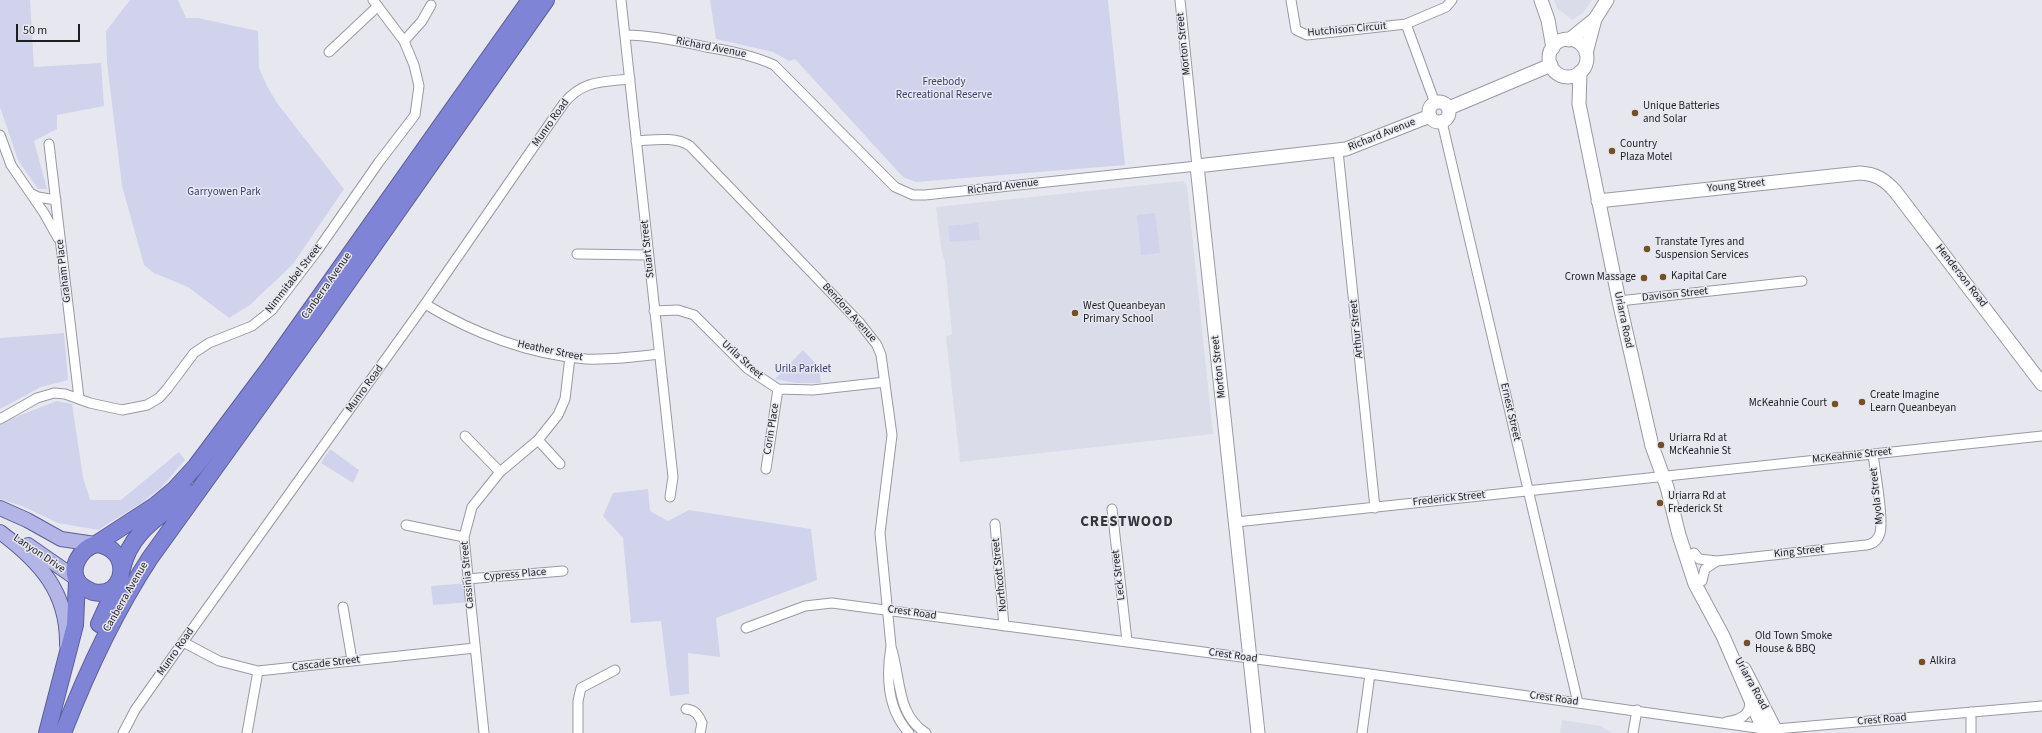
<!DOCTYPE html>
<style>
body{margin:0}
#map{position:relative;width:2042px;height:733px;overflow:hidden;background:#e7e8ef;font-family:"Source Sans 3",sans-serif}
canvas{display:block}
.scale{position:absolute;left:16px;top:24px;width:64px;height:18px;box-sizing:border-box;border:2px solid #1e1e21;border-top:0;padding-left:5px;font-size:12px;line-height:14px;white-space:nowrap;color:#1e1e21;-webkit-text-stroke:3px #e7e8ef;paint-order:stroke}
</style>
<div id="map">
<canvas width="2042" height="733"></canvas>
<div class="scale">50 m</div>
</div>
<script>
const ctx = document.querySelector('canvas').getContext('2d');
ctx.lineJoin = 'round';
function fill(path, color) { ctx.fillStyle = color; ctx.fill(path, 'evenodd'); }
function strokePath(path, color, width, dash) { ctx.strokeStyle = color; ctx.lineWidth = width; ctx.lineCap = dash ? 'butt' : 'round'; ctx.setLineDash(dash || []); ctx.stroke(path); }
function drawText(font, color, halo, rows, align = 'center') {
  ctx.font = font + ' "Source Sans 3",sans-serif'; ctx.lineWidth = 3; ctx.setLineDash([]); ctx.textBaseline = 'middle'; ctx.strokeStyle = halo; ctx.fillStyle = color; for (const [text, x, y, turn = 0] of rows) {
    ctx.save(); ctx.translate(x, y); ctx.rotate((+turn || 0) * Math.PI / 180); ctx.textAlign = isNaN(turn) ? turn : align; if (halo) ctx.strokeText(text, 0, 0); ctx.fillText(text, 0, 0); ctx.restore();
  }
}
fill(new Path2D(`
 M1554,0H1592L1583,13L1572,20L1557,8Z
 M1183,181L1187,185L1213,434L960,462L946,337L952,334L945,263L941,248L936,207Z
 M1562,720L1601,726L1612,733H1560Z`), '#dadcea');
fill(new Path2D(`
 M0,0H30L34,67L101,63L104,106L57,115V129L34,141L47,189H38L18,160L0,107Z
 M130,0H178L186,18H198L258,31L259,68L267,86L277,103L344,189L293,264L250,305L229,318L188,287L154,273L144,265L122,186L107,63L106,31Z
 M710,0H1108L1125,165L916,182L903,177L795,59L789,61L773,52L716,39Z
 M1155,213L1160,253L1141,255L1137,215Z
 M978,223L980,240L950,242L948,226Z
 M64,333L68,380L41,387L0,409V338Z
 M803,350L819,367L821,383H796L775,379Z
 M57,401L72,404L83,477L90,500H121L179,452L185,460L161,488L140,504L98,530L58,523L22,506L0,499V423Z
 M330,449L359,470L353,483L321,463Z
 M648,489L650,511L668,521L689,510L811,529L817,580L716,618L720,657L688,653L689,694L670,696L661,621L631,623L623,538L603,516L613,493Z
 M468,583L470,602L433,605L431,586Z`), '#d0d3eb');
const street = new Path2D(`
 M621,0L673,477L670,497
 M1291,0L1296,30L1307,35L1406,24L1446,7L1452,0
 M1406,24L1435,103
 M625,35C652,35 680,41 706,47C730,51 752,55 774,65L895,187L913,195H925L1197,166L1180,0
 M404,41L422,21L431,5
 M329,52L378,6
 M1442,122L1578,703
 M0,135L11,165L44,213L58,238
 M636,141C654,140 675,136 690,146L859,322L877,345L881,355L892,435L880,533L891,646C886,676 887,709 909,733
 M49,144L79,398
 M1338,151L1375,508
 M32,194L38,197L56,200
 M577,254L648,255
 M1619,301L1802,281
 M425,304C473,333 530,355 586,359C610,360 635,357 659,354
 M654,311L678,310L694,315L748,369L778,389L813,390L885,382
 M0,419L37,398L54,393L65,394L90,403L122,410L147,405L159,398L167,389L194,353L209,343L252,326L272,310L317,251L379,162L415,115L419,86L414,65L404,41L373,0
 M465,436L500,472
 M538,440L560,464
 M766,469L778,389
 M1112,509L1127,641
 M1236,522L2042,436
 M995,524L1004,626
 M406,525L464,537
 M1694,553L1699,559L1717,561L1866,545C1873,544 1878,540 1880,533C1884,520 1875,471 1873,454
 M467,579L563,571
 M1702,581L1705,569L1717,561
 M343,607L352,660
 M746,628L805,606L832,603L1370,674L1764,729
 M183,642L219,661L258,671L475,648
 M891,647C901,676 896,715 926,733
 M686,709C695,710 698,714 702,723L700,733
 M1971,712V733
 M1726,722C1739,720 1751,716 1750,700
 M1776,729L2042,706
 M123,733L135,710L183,642L425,304L564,103C583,80 603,82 630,79
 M247,733L258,671
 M484,733L464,537L472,507L500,472L538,440L558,415L565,399L570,357
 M578,733V701L581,688L615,670
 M1362,733L1370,674
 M1633,733L1637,710`);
const secondary = new Path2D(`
 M1541,0L1548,20L1553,48
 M1549 58a19 19 0 1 1 38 0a19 19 0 1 1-38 0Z
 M1569,40L1595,19L1607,0
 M1586,53L1595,19
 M1580,72L1579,104L1619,301L1652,446L1667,487L1679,535L1695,584L1723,636L1765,733
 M1429 112a10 10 0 1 1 20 0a10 10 0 1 1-20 0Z
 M1449,108L1551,65
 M1598,201L1860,173C1876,174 1884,179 1895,191L2042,384
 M1744,669L1777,733
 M1258,733L1197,166L1346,149L1430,116`);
const primary = new Path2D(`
 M0,508L27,520L61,539L95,544
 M0,532C40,562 68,592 67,645
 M28,545L77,579`);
const highway = new Path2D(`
 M96,544L156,505L174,490L196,466L270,367L530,0
 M96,544C134,548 126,600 93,592C88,590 82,587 78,582C68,567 82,548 96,544Z
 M122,569C131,530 160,517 189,493
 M99,624L119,580
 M47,733L75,625L77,581
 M63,733C87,671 114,613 150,558L317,326L546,0`);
strokePath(street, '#999aa1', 11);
strokePath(secondary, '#999aa1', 15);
strokePath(primary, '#5d6097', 16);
strokePath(highway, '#5d6097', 18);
strokePath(street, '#fff', 9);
strokePath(secondary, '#fff', 13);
strokePath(primary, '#b2b5e6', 14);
strokePath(highway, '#7f84d6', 16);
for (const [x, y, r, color] of [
 [1635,113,4,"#725028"],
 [1612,151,4,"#725028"],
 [1647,249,4,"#725028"],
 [1663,277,4,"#725028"],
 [1644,278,4,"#725028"],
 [1075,313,4,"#725028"],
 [1862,402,4,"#725028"],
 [1835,404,4,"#725028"],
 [1661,445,4,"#725028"],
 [1660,503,4,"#725028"],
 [1747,643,4,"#725028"],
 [1922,662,4,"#725028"]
]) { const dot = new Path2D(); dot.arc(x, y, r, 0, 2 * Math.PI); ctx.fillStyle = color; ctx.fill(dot); strokePath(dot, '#e7e8ef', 1.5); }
drawText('11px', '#1e1e21', '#e7e8ef', [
 ["Hutchison Circuit",1347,30,-5],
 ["Morton Street",1184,44,-96],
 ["Richard Avenue",711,48,11],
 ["Munro Road",551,123,-55],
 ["Richard Avenue",1382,135,-22],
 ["Young Street",1736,186,-6],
 ["Richard Avenue",1003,187,-7],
 ["Stuart Street",648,249,-96],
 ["Graham Place",64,271,-97],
 ["Henderson Road",1961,276,52],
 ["Nimmitabel Street",294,279,-52],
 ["Canberra Avenue",327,286,-55],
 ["Davison Street",1675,295,-6],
 ["Bendora Avenue",849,313,48],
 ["Uriarra Road",1623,320,78],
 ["Arthur Street",1357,329,-96],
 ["Heather Street",550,351,12],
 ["Urila Street",742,360,42],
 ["Morton Street",1219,367,-96],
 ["Munro Road",365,389,-54],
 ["Ernest Street",1510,412,77],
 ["Corin Place",772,429,-81],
 ["McKeahnie Street",1852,456,-6],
 ["Myola Street",1877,496,-96],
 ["Frederick Street",1449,499,-6],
 ["King Street",1799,552,-6],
 ["Lanyon Drive",39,554,34],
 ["Cassinia Street",468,575,-95],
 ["Cypress Place",515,575,-5],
 ["Northcott Street",1000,575,-96],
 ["Leck Street",1119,575,-97],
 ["Canberra Avenue",126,597,-60],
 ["Crest Road",912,613,8],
 ["Munro Road",176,652,-55],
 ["Crest Road",1233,656,8],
 ["Cascade Street",326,664,-7],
 ["Uriarra Road",1751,684,61],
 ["Crest Road",1554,699,8],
 ["Crest Road",1882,720,-5]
]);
drawText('11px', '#3e4171', '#e7e8ef', [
 ["Freebody",944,83],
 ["Recreational Reserve",944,96],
 ["Garryowen Park",224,193],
 ["Urila Parklet",803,370]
]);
drawText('11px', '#1e1e21', '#e7e8ef', [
 ["Unique Batteries",1643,107],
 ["and Solar",1643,120],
 ["Country",1620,145],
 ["Plaza Motel",1620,158],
 ["Transtate Tyres and",1655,243],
 ["Suspension Services",1655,256],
 ["Kapital Care",1671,277],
 ["Crown Massage",1636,278,"right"],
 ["West Queanbeyan",1083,307],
 ["Primary School",1083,320],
 ["Create Imagine",1870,396],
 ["Learn Queanbeyan",1870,409],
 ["McKeahnie Court",1827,404,"right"],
 ["Uriarra Rd at",1669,439],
 ["McKeahnie St",1669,452],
 ["Uriarra Rd at",1668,497],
 ["Frederick St",1668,510],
 ["Old Town Smoke",1755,637],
 ["House & BBQ",1755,650],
 ["Alkira",1930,662]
], 'left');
ctx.letterSpacing = '1px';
drawText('bold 15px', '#35353b', '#e7e8ef', [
 ["CRESTWOOD",1127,523]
]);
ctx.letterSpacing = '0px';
</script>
